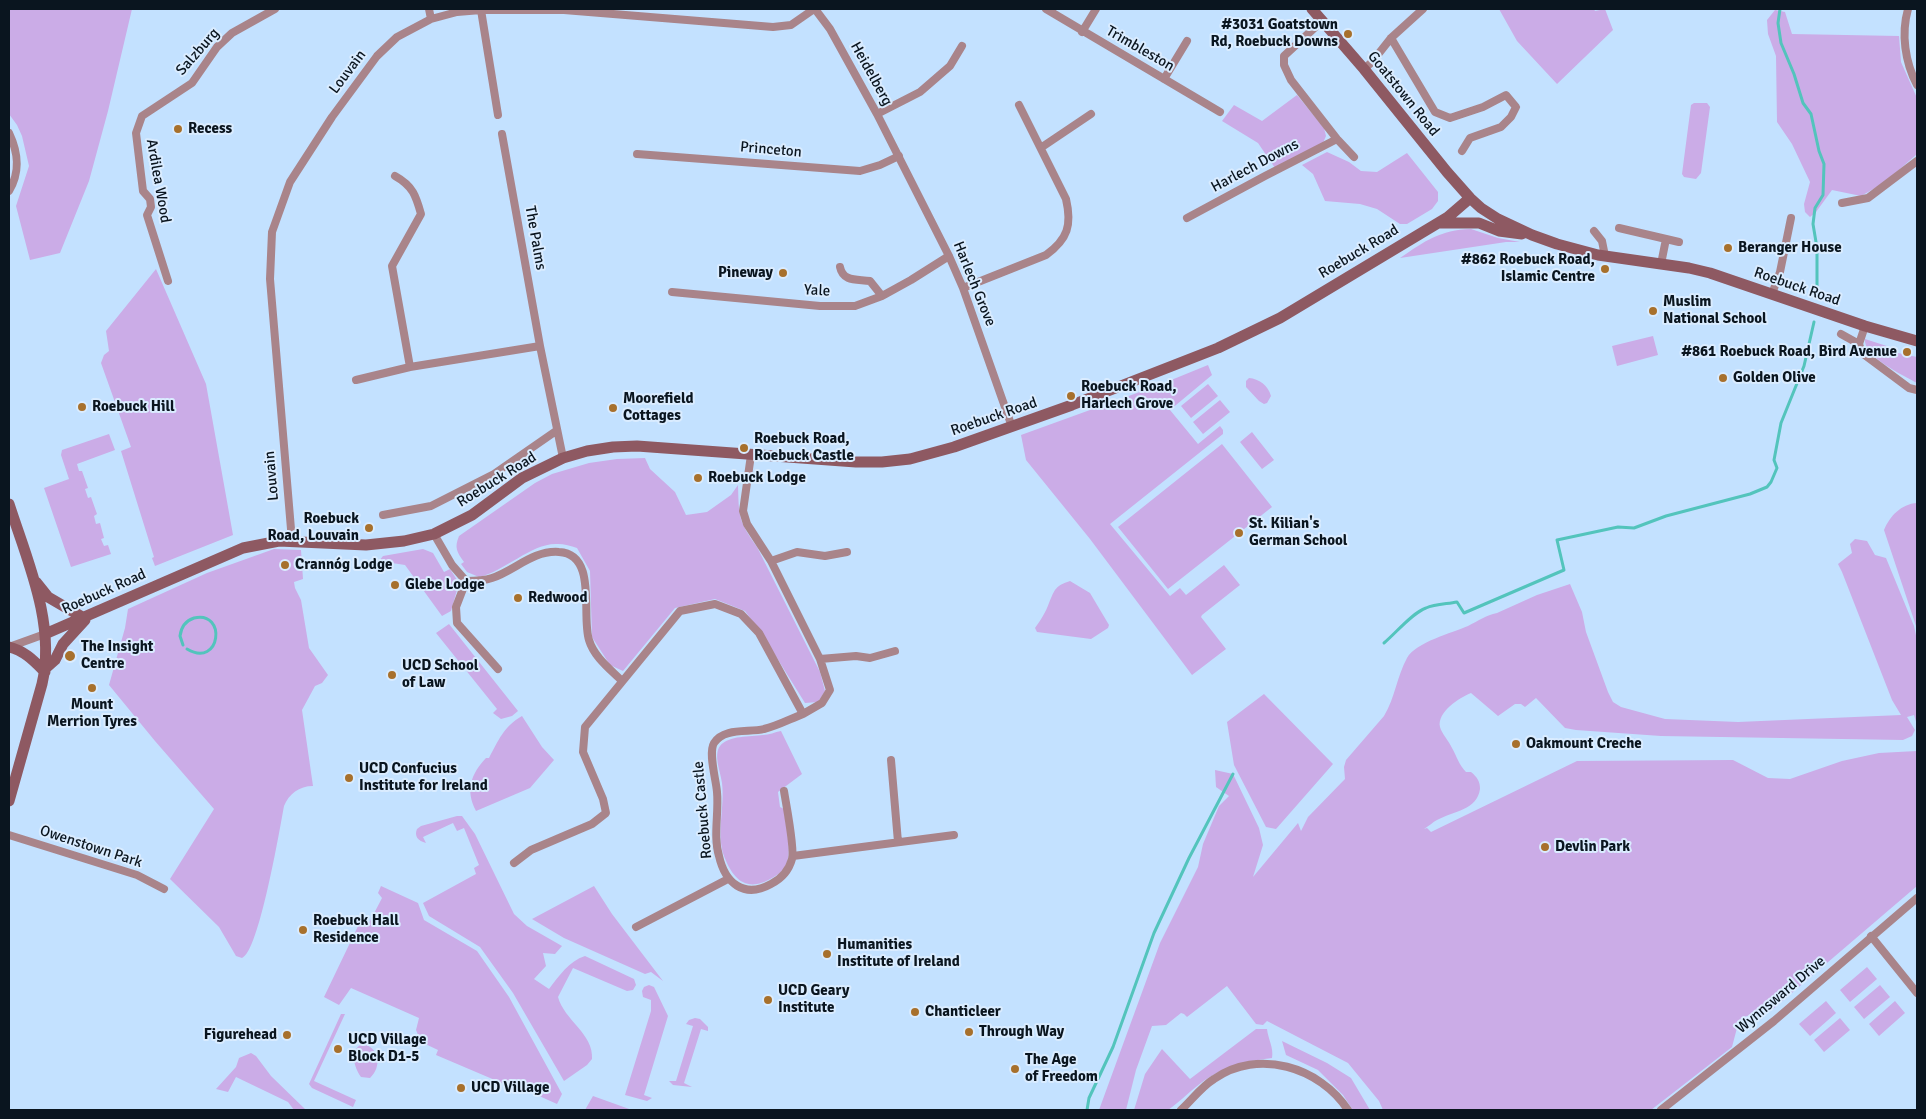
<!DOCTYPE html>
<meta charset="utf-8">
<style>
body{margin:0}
#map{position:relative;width:1926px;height:1119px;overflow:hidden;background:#c3e1ff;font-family:Signika,sans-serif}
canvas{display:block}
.frame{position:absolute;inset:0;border:10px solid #0a151f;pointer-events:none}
</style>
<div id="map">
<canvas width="1926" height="1119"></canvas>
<div class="frame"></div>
</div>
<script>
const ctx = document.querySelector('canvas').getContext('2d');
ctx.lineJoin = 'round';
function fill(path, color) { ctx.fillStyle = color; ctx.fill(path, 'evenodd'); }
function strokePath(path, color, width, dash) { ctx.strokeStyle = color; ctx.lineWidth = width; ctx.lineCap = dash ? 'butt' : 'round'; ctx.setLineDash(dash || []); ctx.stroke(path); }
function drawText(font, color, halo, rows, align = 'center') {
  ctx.font = font + ' Signika,sans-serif'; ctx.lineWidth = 4; ctx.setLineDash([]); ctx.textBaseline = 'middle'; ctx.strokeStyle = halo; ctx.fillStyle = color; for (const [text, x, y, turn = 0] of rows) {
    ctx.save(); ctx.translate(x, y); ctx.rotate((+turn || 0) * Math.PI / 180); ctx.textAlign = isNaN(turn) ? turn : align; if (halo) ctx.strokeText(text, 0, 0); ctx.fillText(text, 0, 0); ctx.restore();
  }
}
fill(new Path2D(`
 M9,9H132L108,111L89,181L60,253L30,260L16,206L29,166L22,136L17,125L9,114Z
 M1499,9H1594L1595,11L1605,9L1613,30L1557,84L1517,41Z
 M1775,10L1785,12L1792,34L1899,36L1901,62L1917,98V154L1884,183L1861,196L1832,190L1816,212L1810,217L1805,212L1804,204L1810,182L1792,144L1777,122L1776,56L1768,34L1767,20Z
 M1297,95L1324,128L1326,136L1323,143L1275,168L1258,143L1222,121L1234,105L1262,121Z
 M1694,103H1707L1710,107L1701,173L1696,179L1684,177L1682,174L1691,105Z
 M1327,152L1349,162L1361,171L1377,172L1407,153L1438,192V201L1432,209L1407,224H1400L1377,209L1360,204L1325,201L1313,174L1302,165Z
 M1471,229L1498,238L1520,242H1506L1400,258C1425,241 1440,230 1471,229Z
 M156,269L206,384L233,535L155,566L152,558L154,557L121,451L131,447L101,363L104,355L109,351L106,331Z
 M1653,336L1658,355L1617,366L1612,346Z
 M1865,339L1893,348L1898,353L1917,357V383C1903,375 1863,357 1865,339Z
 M1208,365L1212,375L1170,410L1198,444L1220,426L1223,430V434L1110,524L1170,596L1180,588L1186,595L1224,565L1240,585L1202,615L1201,617L1226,649L1192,675L1090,539L1026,460L1021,435L1159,385Z
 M1249,378C1259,379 1268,385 1271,396L1267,403L1264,404L1259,401L1246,387V381Z
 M1208,384L1218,396L1191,418L1181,406Z
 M1220,400L1230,412L1203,434L1193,422Z
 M1252,432L1274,460L1262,469L1240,442Z
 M109,434L115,450L77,464L79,471H82L88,488L85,489L88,498L91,497L97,514L94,516L96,524L100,523L104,538L101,539L104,546L108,545L111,554L71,567L44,488L69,479L61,455L62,450Z
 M1222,444L1272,507L1168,589L1118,527Z
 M645,458L650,469L675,492L686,515L707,512L731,495L738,485C739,517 738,520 757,547L820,672L825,691L818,702L805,703L762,634L745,611L715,599L675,608L623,671L610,665L592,637L590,571L577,548C571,546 564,544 558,544C533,542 505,571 479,577L467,572L461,564L464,562C457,552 454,548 459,536L535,483L552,474L589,463L617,459Z
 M1917,503V629L1884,530C1890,516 1901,504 1917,503Z
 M1855,539L1867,541L1875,555L1886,558L1914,626L1917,640V725L1914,715L1907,717L1915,730L1912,736L1903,740L1661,736L1576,730L1565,728L1536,698L1525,707L1521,704H1515L1498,716L1471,693C1459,698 1437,712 1440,727C1442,734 1449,741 1452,748C1457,757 1459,765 1466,772H1471C1477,777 1480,781 1480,789C1477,810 1454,811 1437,820C1433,822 1429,826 1424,829L1427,828L1431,832L1577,761L1733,760L1768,778L1790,779L1842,761L1879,753L1917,751V886L1772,1010L1756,1013L1744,1017L1737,1028L1732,1047L1651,1110H1383L1379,1101L1348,1063L1267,1021L1263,1025L1256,1024L1227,986L1187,1017L1184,1014L1181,1013L1166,1025L1152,1026L1136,1070L1126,1110H1099L1160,943L1198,867L1203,844L1219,806L1229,796L1216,787L1215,770L1233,774L1259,828L1263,845L1253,877L1298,823L1301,831L1308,817L1345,779L1344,767L1346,760L1384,716C1395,698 1397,676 1407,658C1416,642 1452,633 1468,626C1478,621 1486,615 1497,613L1537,595L1570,584L1582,612L1586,632L1608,692L1613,702L1621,707L1665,719L1738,722L1901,715L1892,700L1842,572L1838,564L1852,553L1850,544Z
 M274,549L301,550L303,579L294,582L295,588L301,600L309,648L328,675L322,683L315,686L302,710L313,786C299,786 289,794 284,806C280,828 259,952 242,958L236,956L219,927L170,879L214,809L155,741L109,685L125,628L128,609L207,573Z
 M423,549L433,553L444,572L450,569L459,583L451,611L442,616L405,565L379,561L383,556Z
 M1070,581L1090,593L1109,625L1108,628L1091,639L1037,632L1035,628C1040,621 1046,612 1049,603C1055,589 1055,586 1070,581Z
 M449,624L518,711L512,716L501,719L493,713L497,709L436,633Z
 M1264,694L1333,764L1276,829L1266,827L1234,765L1227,722Z
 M522,716L542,747L554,760L530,788L476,811C465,790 471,774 486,758H489C498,741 504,726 522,716Z
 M781,731L802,774L778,792L780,807L784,809C785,822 792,851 787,862C785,870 779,874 772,878C747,893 733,880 724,856C716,833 725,807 722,783C721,773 713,755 720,746C729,735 750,737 763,735C769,735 775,732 781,731Z
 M457,816H462L475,834L514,914L527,926L562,946L555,954L543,953L546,966L534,979L549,989C559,976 569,961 585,956L634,979L636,985L633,990L627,991L573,968L558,997C564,1020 594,1034 592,1059L587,1065L564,1081L513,993L480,947L429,916L423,903L476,874L474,868L479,865L464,828L457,831L453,823L423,837L426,843C418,841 414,836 417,829L421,826Z
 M381,886L418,903L424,920L477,951L509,997L562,1094L557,1104L528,1091L523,1092L436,1055L438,1050L421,1042L416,1030L419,1018L351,988L339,1005L324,997L360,922L368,925L382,898L378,893Z
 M594,886L612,914L663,981L651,972L645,974L564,938L532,919Z
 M1867,967L1877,979L1850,1002L1840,990Z
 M649,985L654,987L668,1016L644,1095L652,1098L647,1101L625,1095L651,1011V1000L643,997L642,991L644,987Z
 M1880,985L1890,997L1864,1019L1854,1007Z
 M1826,1001L1836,1013L1810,1036L1799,1024Z
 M1895,1001L1905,1013L1879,1036L1869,1024Z
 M341,1014H345L314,1081L356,1100L353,1107L312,1088L309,1084Z
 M695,1018L700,1019L708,1027V1031L701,1029L684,1083L692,1087L673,1085L669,1081H676L693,1026L686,1024L689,1020Z
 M1840,1018L1850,1030L1824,1052L1814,1040Z
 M1256,1029H1267C1268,1039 1274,1048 1272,1058C1247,1061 1225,1066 1205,1080C1192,1089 1181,1101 1168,1110H1134L1145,1074L1162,1049L1190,1079Z
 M1282,1041L1327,1063L1351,1078L1370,1110H1353L1343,1095L1318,1070L1286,1055Z
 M362,1044C380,1047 382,1067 370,1078L361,1077C354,1067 349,1050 362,1044Z
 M251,1053L256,1056L271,1076L306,1110H294L288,1102L236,1077L228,1092L216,1089L236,1067L239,1058Z
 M593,1096L632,1110H585Z`), '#cbace7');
strokePath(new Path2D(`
 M1780,9L1778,23L1781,43L1794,74L1803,103L1811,114L1819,151L1824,164L1823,195L1815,208L1813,224L1817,248V293
 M1384,643C1396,633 1412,613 1426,608C1435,604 1447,604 1457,602L1464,613L1564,570L1557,540L1618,527L1634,528L1666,516L1750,494L1767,487L1771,482L1777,468L1774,460L1781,423L1804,366L1814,322
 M183,645L180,636C181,628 185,621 194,618C227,610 221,669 187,649
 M1087,1110L1089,1098L1113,1047L1154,933L1189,858L1233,774`), '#53c4bc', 3);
strokePath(new Path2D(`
 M429,9L431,19
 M815,9L830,29L877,114L949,256L963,288L1012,427
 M1046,9L1220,112
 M1908,9C1901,34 1905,62 1917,85
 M481,10L498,115
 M1323,20L1284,56V65L1291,80L1337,139L1354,157
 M1082,32L1096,9
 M1391,38L1435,112L1450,118L1483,107L1506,95L1516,107L1511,117L1501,127L1470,138L1462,151
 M1364,69L1372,62L1391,38L1423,9
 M1164,79L1187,41
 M877,114L920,92L950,66L962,46
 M9,133C18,152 21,171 9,191
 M502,134L540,346L563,458
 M1042,147L1091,114
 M637,154L860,171L880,165L899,156
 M395,176C413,186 416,196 421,214L392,266L410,367
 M1842,203L1868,198L1917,161
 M1187,218L1265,176L1337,139
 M1619,228L1679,242
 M1594,231L1602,241L1605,256
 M1661,264L1666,239
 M840,267C843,282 857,279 870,281L882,296
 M168,281L147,215L151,207L150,199L143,191L136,133L142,116L192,83L217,47L232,33L275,9
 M963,288L1046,255C1068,239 1072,225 1066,199L1019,105
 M672,292L820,306H855L882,296L911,280L949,256
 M1772,294L1780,272L1791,218
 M1865,326L1859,344L1862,353L1909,388L1917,390
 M1841,334L1859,344
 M356,380L410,367L540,346
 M751,455L743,511L747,524L771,561L820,659L830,690L822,703L803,714
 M383,515L431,506L494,474L556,431
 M434,534L452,565L466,581L456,607L457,623L498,669
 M292,541L270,279L272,232L290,182L332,117L377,56L397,37L431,19L457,12L481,10H564L773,27L791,25L814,9
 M771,561L797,552L825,556L847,552
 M466,581C474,581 483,581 492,578C514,571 533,550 559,552C598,554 581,616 589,640C594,657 610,669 622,681
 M9,647L45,634
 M820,659L856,656L870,658L895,651
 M891,760L898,842
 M9,835L137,875L164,889
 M793,856L954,835
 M514,863L531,850L592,824L606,813L603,799L583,752L585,727L680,611L715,604L741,614L759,633L803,714C790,719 777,726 764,729C749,733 724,727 714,743C708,753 716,779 717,792C719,813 713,836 719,856C725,883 744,899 771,884C781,879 789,870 792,859C795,849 786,804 784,791
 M636,927L728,879
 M1871,936L1917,993
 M1181,1110C1192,1100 1201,1087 1214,1079C1258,1048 1320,1067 1348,1110
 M1661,1110L1774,1021L1917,898`), '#a9848a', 8);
strokePath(new Path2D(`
 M1312,9L1364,69L1447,172L1470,198L1481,208L1498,219L1532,235L1557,244L1598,255L1689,268L1710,273L1865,326L1917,341
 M1440,223H1479L1499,231L1522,234
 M9,504C27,560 56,624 42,684L9,801
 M36,582L48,597L84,618
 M45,634L243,548L279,541L366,545L404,541L434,534L472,515L522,478L563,458L587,451L613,447L637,446L856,462H882L910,459L954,447L1072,405L1218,348L1280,318L1448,217L1470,198
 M9,647C25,651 34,661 45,672
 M46,668L55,660L63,644L85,620`), '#8e5962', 11);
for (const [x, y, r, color] of [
 [1348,34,5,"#a7702c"],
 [178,129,5,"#a7702c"],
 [1728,248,5,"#a7702c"],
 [1605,269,5,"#a7702c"],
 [783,273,5,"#a7702c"],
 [1653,311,5,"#a7702c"],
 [1907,352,5,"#a7702c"],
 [1723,378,5,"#a7702c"],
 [1071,396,5,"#a7702c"],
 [82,407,5,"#a7702c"],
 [613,408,5,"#a7702c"],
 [744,448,5,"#a7702c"],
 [698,478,5,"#a7702c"],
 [369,528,5,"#a7702c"],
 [1239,533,5,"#a7702c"],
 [285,565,5,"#a7702c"],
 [395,585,5,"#a7702c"],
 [518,598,5,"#a7702c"],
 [70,656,6,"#a7702c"],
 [392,675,5,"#a7702c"],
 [92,688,5,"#a7702c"],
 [1516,744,5,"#a7702c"],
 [349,778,5,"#a7702c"],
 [1545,847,5,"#a7702c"],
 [303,930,5,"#a7702c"],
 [827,954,5,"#a7702c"],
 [768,1000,5,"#a7702c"],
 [915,1012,5,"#a7702c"],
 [969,1032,5,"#a7702c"],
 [287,1035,5,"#a7702c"],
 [338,1049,5,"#a7702c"],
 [1015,1069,5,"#a7702c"],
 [461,1088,5,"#a7702c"]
]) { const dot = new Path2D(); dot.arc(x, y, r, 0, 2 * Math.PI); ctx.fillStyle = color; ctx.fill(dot); strokePath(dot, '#daecff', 2); }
drawText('bold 15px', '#0a151f', '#daecff', [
 ["#3031 Goatstown",1338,25,"right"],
 ["Rd, Roebuck Downs",1338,42,"right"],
 ["Recess",188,129],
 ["Beranger House",1738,248],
 ["#862 Roebuck Road,",1595,260,"right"],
 ["Islamic Centre",1595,277,"right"],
 ["Pineway",773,273,"right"],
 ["Muslim",1663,302],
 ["National School",1663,319],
 ["#861 Roebuck Road, Bird Avenue",1897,352,"right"],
 ["Golden Olive",1733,378],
 ["Roebuck Road,",1081,387],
 ["Harlech Grove",1081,404],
 ["Moorefield",623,399],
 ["Cottages",623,416],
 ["Roebuck Hill",92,407],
 ["Roebuck Road,",754,439],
 ["Roebuck Castle",754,456],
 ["Roebuck Lodge",708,478],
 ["Roebuck",359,519,"right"],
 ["Road, Louvain",359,536,"right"],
 ["St. Kilian's",1249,524],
 ["German School",1249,541],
 ["Crannóg Lodge",295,565],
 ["Glebe Lodge",405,585],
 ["Redwood",528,598],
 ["The Insight",81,647],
 ["Centre",81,664],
 ["UCD School",402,666],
 ["of Law",402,683],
 ["Mount",92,705,"center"],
 ["Merrion Tyres",92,722,"center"],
 ["Oakmount Creche",1526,744],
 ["UCD Confucius",359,769],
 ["Institute for Ireland",359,786],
 ["Devlin Park",1555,847],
 ["Roebuck Hall",313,921],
 ["Residence",313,938],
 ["Humanities",837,945],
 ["Institute of Ireland",837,962],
 ["UCD Geary",778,991],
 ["Institute",778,1008],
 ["Chanticleer",925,1012],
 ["Through Way",979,1032],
 ["Figurehead",277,1035,"right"],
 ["UCD Village",348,1040],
 ["Block D1-5",348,1057],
 ["The Age",1025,1060],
 ["of Freedom",1025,1077],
 ["UCD Village",471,1088]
], 'left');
drawText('15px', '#0a151f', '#daecff', [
 ["Trimbleston",1140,49,30],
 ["Salzburg",198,52,-49],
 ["Louvain",348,72,-53],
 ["Heidelberg",871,74,61],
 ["Goatstown Road",1403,94,51],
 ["Princeton",771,150,5],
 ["Harlech Downs",1255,166,-28],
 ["Ardilea Wood",158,181,80],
 ["The Palms",535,238,80],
 ["Roebuck Road",1359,252,-31],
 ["Harlech Grove",974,284,68],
 ["Roebuck Road",1797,287,19],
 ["Yale",817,291,3],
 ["Roebuck Road",994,417,-19],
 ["Louvain",272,476,-95],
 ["Roebuck Road",497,480,-32],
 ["Roebuck Road",104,592,-24],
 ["Roebuck Castle",703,810,-95],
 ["Owenstown Park",91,847,18],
 ["Wynnsward Drive",1781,995,-40]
]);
</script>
